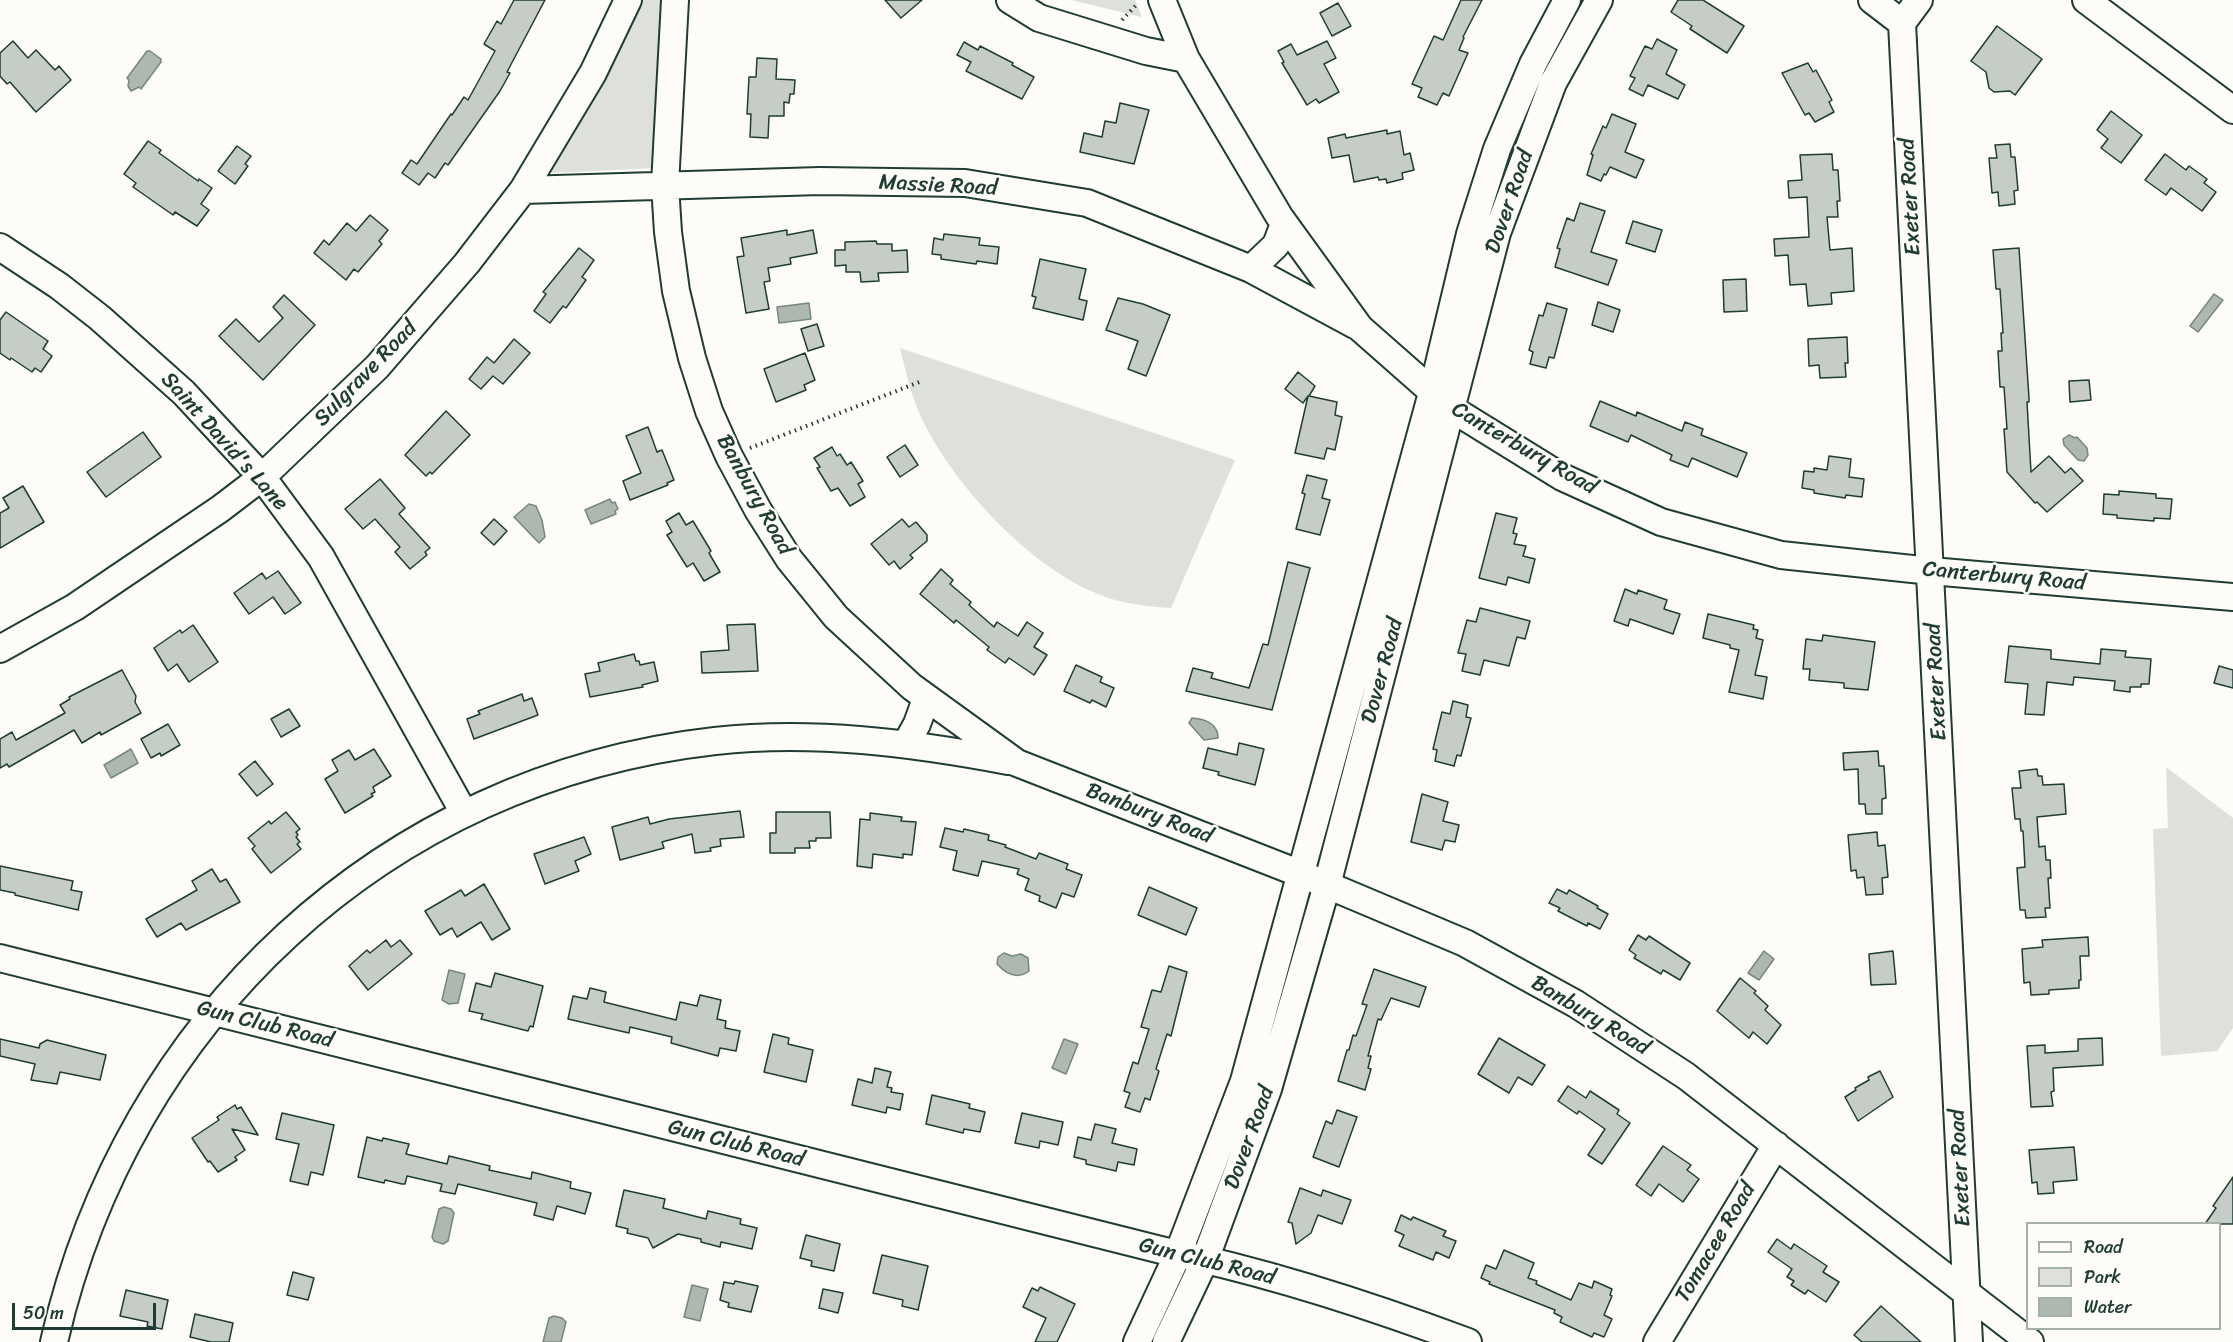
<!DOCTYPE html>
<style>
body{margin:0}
#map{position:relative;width:2233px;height:1342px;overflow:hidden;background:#fdfcf7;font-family:Sriracha,sans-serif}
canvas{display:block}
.legend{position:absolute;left:2026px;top:1222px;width:195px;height:108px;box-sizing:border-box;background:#fdfcf7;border:2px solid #a4b0a9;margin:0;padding:8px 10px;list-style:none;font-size:18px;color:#1f3d34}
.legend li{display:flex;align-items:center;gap:12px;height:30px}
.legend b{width:30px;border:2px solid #a4b0a9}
.scale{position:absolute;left:12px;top:1303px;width:144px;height:27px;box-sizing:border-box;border:3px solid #1f3d34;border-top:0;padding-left:8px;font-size:18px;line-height:21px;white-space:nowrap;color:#1f3d34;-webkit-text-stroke:4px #fdfcf7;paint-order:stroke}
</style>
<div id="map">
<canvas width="2233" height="1342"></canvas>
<ul class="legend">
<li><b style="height:8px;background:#fdfcf7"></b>Road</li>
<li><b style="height:16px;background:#dde0db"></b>Park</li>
<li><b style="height:16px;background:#aeb8b1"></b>Water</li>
</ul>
<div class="scale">50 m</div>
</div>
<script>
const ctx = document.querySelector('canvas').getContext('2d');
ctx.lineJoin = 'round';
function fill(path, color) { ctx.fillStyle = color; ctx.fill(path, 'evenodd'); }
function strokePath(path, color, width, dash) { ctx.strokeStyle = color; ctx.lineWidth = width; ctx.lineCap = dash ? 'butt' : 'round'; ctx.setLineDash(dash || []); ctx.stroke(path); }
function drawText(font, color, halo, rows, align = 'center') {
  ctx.font = font + ' Sriracha,sans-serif'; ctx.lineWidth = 5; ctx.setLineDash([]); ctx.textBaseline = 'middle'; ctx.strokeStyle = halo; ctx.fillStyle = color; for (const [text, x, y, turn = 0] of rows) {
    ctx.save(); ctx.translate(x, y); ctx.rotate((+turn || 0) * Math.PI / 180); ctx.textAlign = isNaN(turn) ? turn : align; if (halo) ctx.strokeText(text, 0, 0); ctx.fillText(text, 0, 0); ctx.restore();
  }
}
fill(new Path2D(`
 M643,0H667L657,168L551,173Z
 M1073,0H1135L1142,17L1075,1Z
 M900,348L1235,460L1171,608C1143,606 1116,603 1091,591C1023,561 943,474 916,405C909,387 905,367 900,348Z
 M2166,767L2233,818V1028L2217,1051L2161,1056L2153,829L2168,828Z`), '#dde0db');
const water = new Path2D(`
 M147,51H150L161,59V62L141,89L139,87L131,91L128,86L129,80L127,78Z
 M2214,294L2223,300L2198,332L2190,326Z
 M809,303L811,319L779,323L777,307Z
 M2069,435L2075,438L2077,437L2087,448L2088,455L2084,461L2078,460L2064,445L2063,439Z
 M610,499L612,503L615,502L618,509L615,511L616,514L591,524L585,510Z
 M529,504L536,506L542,520L545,537L539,543L514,517Z
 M1192,718C1205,719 1218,723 1218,738L1204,740L1189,723Z
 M131,749L138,763L111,778L104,765Z
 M1764,951L1774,959L1759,980L1748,973Z
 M1004,953L1012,956L1021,954L1028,958L1029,971C1017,980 1006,974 997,964L998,957Z
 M449,970L465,974L458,1003L449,1004L442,1000Z
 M1064,1039L1078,1044L1066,1074L1052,1068Z
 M444,1207L451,1209L454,1213L448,1241L443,1244L434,1241L432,1237L439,1209Z
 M692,1285L708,1289L700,1321L684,1317Z
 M554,1316L562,1318L566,1322L561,1342H543L549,1318Z`);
fill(water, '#aeb8b1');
strokePath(water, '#75877f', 1.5);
const building = new Path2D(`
 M514,0H545L507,72L510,73L500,91L448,165L445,163L435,178L428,173L419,185L402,173L411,160L417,164L451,114L452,115L464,97L468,100L495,51L484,44L497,21L501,24Z
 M885,0H922L901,18Z
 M1461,0H1482L1463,37L1464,38L1459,50L1468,53L1449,96L1443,93L1437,105L1418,97L1422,88L1412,84L1434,36L1443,40Z
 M1678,0H1703L1744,26L1727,53L1690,29L1692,26L1671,12Z
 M1338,3L1351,26L1332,36L1320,13Z
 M1997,26L2042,59L2015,95L2010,91L1994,92L1989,88L1986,72L1971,61Z
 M1657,39L1677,50L1666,74L1685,85L1678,99L1648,85L1643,96L1629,89L1635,78L1630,76L1645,46L1652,49Z
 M13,41L28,58L36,50L55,70L59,66L71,80L36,112L10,82L7,84L0,76V53Z
 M1327,41L1336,58L1324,64L1339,92L1319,103L1316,99L1307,105L1282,63L1284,62L1278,51L1291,44L1297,55Z
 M964,42L978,50L980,46L1013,63L1012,65L1034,77L1022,99L966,71L971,62L957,55Z
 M757,58L777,59L776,79L795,80L794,94H790L789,103L784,102V116H769L768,138L750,137L751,114H747L749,77H756Z
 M1808,63L1813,72L1816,70L1832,100L1829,102L1834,112L1815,122L1809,113L1805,115L1782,73Z
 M1120,103L1149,110L1134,164L1080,152L1084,133L1102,137L1105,121L1116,123Z
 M2111,111L2142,135L2121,163L2101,148L2108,139L2097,130Z
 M1612,114L1636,124L1625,152L1644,160L1636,178L1610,167L1606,175L1604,174L1601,181L1587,175L1593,155L1591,154L1603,126L1606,128Z
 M1387,130V134L1400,131L1404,155L1410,153L1414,170L1402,173L1403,179L1387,183L1386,179L1379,180L1378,177L1354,182L1349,155L1332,158L1328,138L1345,134L1346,138Z
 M148,141L161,150L159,153L198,181L199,179L212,188L201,204L209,210L197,226L175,212L173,215L133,187L136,183L124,174Z
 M2010,144L2011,157H2015L2018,190L2014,191L2015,204L1999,206L1998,192L1992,193L1989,158H1997L1995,145Z
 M237,146L251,156L245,164L248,166L235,184L218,171Z
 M1832,154L1833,170H1838L1840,201H1837L1838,217H1827L1830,250L1852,248L1854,291L1831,293L1832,304L1808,306L1806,284L1790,285L1788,255L1775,256L1774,239L1809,237L1807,197L1789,198L1788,181L1802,180L1800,155Z
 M2165,154L2186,170L2189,166L2207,179L2204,183L2216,192L2202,211L2171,188L2166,195L2145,180Z
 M1580,203L1605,211L1591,252L1617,260L1608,285L1555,267L1560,249L1557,248L1567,218L1574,221Z
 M370,215L388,230L379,241L382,244L358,272L354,269L346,280L314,253L324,240L329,245L347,223L356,231Z
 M1633,221L1662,230L1655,252L1626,243Z
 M787,230V235L813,230L817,253L790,258L791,264L768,268L770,281L764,282L769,309L746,313L737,257L744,256L741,238Z
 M944,234L980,238L979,245L999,247L997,264L977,261L976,264L941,259V255L932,254L934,238L943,240Z
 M876,241L877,244H892V251L907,250L908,272L878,273L879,281L861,282L860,272H846V265L835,266V250H845V242Z
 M579,248L594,260L582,277L586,280L566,308L563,306L550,323L534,311L546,294L543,292Z
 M2019,248L2029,398V402H2027L2031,472L2049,456L2065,473L2071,468L2083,481L2047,512L2037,502L2035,503L2007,472L2004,429H2007L2004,387H2000L1998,351H2002L2001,333H2003L2000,289H1996L1993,250Z
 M1040,259L1086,269L1079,299L1087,301L1083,320L1033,308L1036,297L1032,296Z
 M1746,279L1747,311L1724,312L1723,280Z
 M284,295L315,325L263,380L219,336L236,319L259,342L283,318L273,307Z
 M1118,298L1143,304L1170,315L1146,376L1128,369L1138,341L1106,330Z
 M1598,302L1620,310L1613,332L1592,325Z
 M1547,303L1567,309L1554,358L1549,357L1546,368L1530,364L1533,352L1529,350L1539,315L1543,316Z
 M6,312L48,341L43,349L52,356L41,372L35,368L32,372L11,358L10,360L0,353V320Z
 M817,324L824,346L808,351L801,329Z
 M1847,337L1848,363H1845L1846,377L1820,378L1819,365L1809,366L1808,339Z
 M514,339L530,353L503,384L493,376L481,389L469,379L487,357L494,363Z
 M805,353L815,380L804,385L806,390L776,402L764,369Z
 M1298,372L1315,386L1309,396L1337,402L1335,415L1342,417L1335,450L1327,448L1324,459L1295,453L1308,396L1303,403L1285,389Z
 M2089,380L2091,400L2070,402L2069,381Z
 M1600,401L1636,416L1637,412L1682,431L1685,422L1703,429L1701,435L1747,453L1737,477L1692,458L1688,467L1670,460L1672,455L1631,435L1628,442L1590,426Z
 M446,411L470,435L432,474L430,472L426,476L405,455Z
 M648,427L657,452L662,450L674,480L667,483L668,485L630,500L623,481L641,473L626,436Z
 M143,432L161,457L106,497L87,472Z
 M905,445L918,465L900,477L887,457Z
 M832,447L837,456L840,454L847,465L851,462L863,481L858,484L865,497L850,506L838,488L831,491L817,468L820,467L814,458Z
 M1829,456L1851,459L1849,477L1864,479L1862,497L1846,495L1845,498L1814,493V490L1802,488L1804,471L1814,472V468L1827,470Z
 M1307,475L1327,480L1322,498L1330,500L1320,535L1296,529L1305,494L1302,493Z
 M380,479L405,508L399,514L430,548L425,552L427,555L410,569L395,552L400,547L375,519L363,529L345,509Z
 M23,486L44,522L0,548V513L9,508L3,498Z
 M2119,491L2156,494V498L2172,499L2170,519L2154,518V521L2117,518V515L2103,514L2104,494L2119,495Z
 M679,513L686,525L693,521L711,551L709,553L720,572L704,581L693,563L687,567L667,535L672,532L666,521Z
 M1496,513L1517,518L1513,533L1517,534L1514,544L1526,546L1523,556L1535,559L1529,583L1508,577L1506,585L1479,578Z
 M494,519L507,531L494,545L481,533Z
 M902,519L909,527L916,522L927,535V541L910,555L913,558L900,569L894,561L889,565L871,544Z
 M1288,562L1310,568L1272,710L1186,691L1193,668L1213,673L1211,678L1249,688L1263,644L1268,645Z
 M941,569L953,580L950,584L971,602L969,605L994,627L997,622L1018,636L1027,622L1043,633L1034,647L1047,655L1034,675L1009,658L1005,663L987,650L989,647L956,620L954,623L920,594Z
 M278,571L301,603L285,614L273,597L249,614L234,593L262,573L266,579Z
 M1625,589L1637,594L1638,590L1667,600L1664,609L1680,614L1673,634L1630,619L1628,626L1614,621Z
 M1480,608L1530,621L1525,639L1517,637L1509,666L1484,660L1480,675L1462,671L1466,654L1458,653L1467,620L1476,622Z
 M1708,614L1754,625L1753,629L1758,630L1756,638L1763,640L1755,675L1767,677L1763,699L1729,692L1739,650L1730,648V645L1703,638Z
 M755,624L758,671L702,673L701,652L729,650L727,625Z
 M193,625L218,662L189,682L177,664L168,671L154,648L180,630L182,633Z
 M1823,635L1875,642L1868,690L1844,688V683L1809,680L1810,669H1803L1806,639L1822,641Z
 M2009,646L2051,650V659L2100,664L2101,649L2126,651L2125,657L2151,659L2149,684H2141V687H2130V692L2114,690L2115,681L2074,677L2073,685L2047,682L2044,715L2025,714L2028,684L2005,682Z
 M634,654L636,661H639L640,665L654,662L658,681L642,685L643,687L590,697L585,674L600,671L598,663Z
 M1076,665L1102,677L1100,682L1114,688L1106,707L1092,700L1090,703L1064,691Z
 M2219,666L2233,670V688L2214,683Z
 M122,670L136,696L135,702L141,713L101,735L100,732L82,743L74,730L9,767L7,764L0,768V739L12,732L16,740L65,713L60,705L70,699L69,697Z
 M522,694L524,701L532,698L538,715L474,739L467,719L480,714L478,711Z
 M1453,701L1468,705L1466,717L1471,718L1461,756L1457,755L1454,766L1435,761L1437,750L1433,749L1442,712L1450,714Z
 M289,709L300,726L281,737L271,719Z
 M168,724L180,745L161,756L160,753L151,758L141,739Z
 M1239,743L1264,749L1255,785L1218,775L1219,772L1203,768L1208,748L1237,755Z
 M374,749L391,776L373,787L375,792L371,794L373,796L345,813L325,779L338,771L332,760L349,750L355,760Z
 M1878,751L1879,766H1884L1886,798L1882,799V814H1866L1865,804H1859L1858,769L1844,770L1843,753Z
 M255,761L273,784L257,796L239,774Z
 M2037,769L2038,776H2042L2043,785L2064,784L2066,814L2037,817L2039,847L2045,846L2046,860H2050L2051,878H2048L2050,908H2045L2046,917L2026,918L2025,910H2020L2017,868L2025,867L2023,831H2021L2020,819H2015L2012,788H2021L2019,771Z
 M1422,794L1448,802L1443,821L1459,825L1455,842L1445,840L1442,850L1411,842Z
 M740,811L744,837L720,839L721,846L710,848L711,851L695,853L692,834L662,842L664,848L620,860L612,827L648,817L650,824L669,819Z
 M286,812L300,829L296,832L298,835L296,837L300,842L297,844L301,849L271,873L252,849L255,846L248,838L269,821L271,824Z
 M776,812H830L831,838H816V841H809L810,848H795V853H770V833H776Z
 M870,813L902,817L901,821L916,822L912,855L903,854V858L873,854L872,868L857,866L860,819L870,820Z
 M945,828L963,832L964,829L989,835L988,840L1006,845L1005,847L1036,859L1039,853L1068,864L1066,869L1082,875L1074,897L1062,893L1056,908L1039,901L1040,896L1025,890L1029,879L1017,874L1019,869L982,861L978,876L953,870L957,851L940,847Z
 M1877,832L1878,846L1885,845L1888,877L1882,878L1883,894L1866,895L1864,877L1857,878L1856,870L1851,871L1848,835Z
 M584,837L591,854L575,861L579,871L545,884L534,854Z
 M0,866L73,881L71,890L82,892L78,910L15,895V893L0,890Z
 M212,869L220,882L226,879L240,902L186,930L181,923L157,937L146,919L197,890L192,881Z
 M484,884L510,929L492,940L481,922L457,937L452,928L440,935L425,911L461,890L465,896Z
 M1149,887L1197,908L1186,935L1138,915Z
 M1557,889L1567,894L1569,890L1598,906L1597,908L1608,914L1600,929L1588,923L1587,926L1558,911L1560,908L1549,903Z
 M1638,935L1646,940L1649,936L1690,963L1680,980L1663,970L1661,974L1634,958L1636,955L1629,950Z
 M2088,937L2089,956H2080L2081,980H2079V988L2049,990V994L2031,995L2030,982L2024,983L2022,949L2043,947L2042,940Z
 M386,940L391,947L400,940L412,954L368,990L349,966L367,950L370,953Z
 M1893,951L1896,984L1871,985L1869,954Z
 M1169,966L1187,972L1171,1036L1167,1034L1156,1069L1159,1071L1150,1100L1145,1098L1140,1112L1125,1107L1130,1093L1124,1091L1133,1062L1138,1064L1149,1029L1141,1027L1152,990L1161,992Z
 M1374,969L1426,987L1419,1007L1391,998L1381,1020L1378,1019L1368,1056H1371L1368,1068L1371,1069L1365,1090L1338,1081L1347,1050H1349L1353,1035L1356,1036L1367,1005L1362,1004Z
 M495,973L543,986L533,1027L530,1026L528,1031L481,1019L483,1014L469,1011L476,983L491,987Z
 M1740,978L1756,991L1754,993L1768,1006L1765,1010L1781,1025L1767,1044L1753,1032L1749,1038L1717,1011Z
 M590,988L606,992L604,1002L676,1020L680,1002L697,1006L700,995L721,1000L717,1019L726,1021L725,1028L740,1031L736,1051L720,1048L718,1056L671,1043L672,1037L630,1027L629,1033L568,1019L573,996L587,999Z
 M773,1034L789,1038L788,1044L813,1050L806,1082L764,1072Z
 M1499,1038L1545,1065L1532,1085L1518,1077L1509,1093L1478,1074Z
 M2102,1038L2103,1065L2053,1068L2054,1091L2051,1092L2053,1106L2031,1107L2027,1046L2045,1045V1053L2078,1051V1039Z
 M0,1039L39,1048L40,1044L47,1040L106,1055L100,1080L60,1072L57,1084L31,1080L35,1064L0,1056Z
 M875,1068L891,1072L887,1087L892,1088L891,1092L903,1094L900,1110L887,1107L886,1113L852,1105L858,1079L872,1083Z
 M1880,1071L1893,1097L1858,1121L1845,1097L1856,1090L1855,1088L1869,1080L1868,1077Z
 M1568,1086L1586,1098L1590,1091L1619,1110L1617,1114L1630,1123L1602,1164L1588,1155L1605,1129L1579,1111L1577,1114L1558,1101Z
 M932,1095L970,1104L969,1108L985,1112L980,1132L964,1129L963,1133L926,1124Z
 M235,1105L237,1109L241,1107L258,1135L232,1129L245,1150L235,1157L237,1160L218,1172L210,1161L208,1162L192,1138L219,1120L217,1117Z
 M1337,1110L1357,1117L1339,1167L1313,1157L1326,1121L1332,1124Z
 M282,1113L334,1125L323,1175L311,1172L308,1185L290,1181L299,1144L276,1139Z
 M1022,1113L1063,1122L1058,1145L1040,1141L1039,1148L1015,1143Z
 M1095,1124L1116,1129L1112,1143L1137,1149L1134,1165L1118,1162L1116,1171L1086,1164V1160L1074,1157L1078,1137L1091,1140Z
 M367,1137L382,1141L383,1138L409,1144L406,1154L447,1164L449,1156L490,1166L489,1170L531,1179L532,1172L571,1182L570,1188L591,1193L585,1214L557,1206L553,1220L534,1215L537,1203L458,1184L455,1194L440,1191L442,1184L407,1176L405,1184H402L385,1180L384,1183L358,1177Z
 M1663,1146L1691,1165L1687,1170L1699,1179L1683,1202L1659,1184L1651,1196L1636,1185Z
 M2074,1147L2077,1180L2053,1182L2054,1193L2038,1194L2037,1182L2032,1183L2029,1150Z
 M2233,1177V1224H2205L2216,1208L2213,1206Z
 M1300,1188L1321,1196L1323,1190L1351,1200L1342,1224L1318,1215L1311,1233L1296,1244L1292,1223L1288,1222Z
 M624,1190L665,1199L663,1208L706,1219L708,1211L741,1219L740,1224L757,1228L752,1249L721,1242L720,1247L701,1242V1239L678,1234L653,1248L648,1238L627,1233L628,1229L616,1226Z
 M1401,1215L1411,1220L1413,1217L1446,1231L1443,1236L1456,1241L1449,1258L1436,1252L1433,1260L1399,1246L1404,1235L1395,1231Z
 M806,1235L840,1244L834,1271L811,1266L812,1261L800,1258Z
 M1777,1239L1791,1249L1794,1244L1827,1266L1823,1272L1839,1282L1826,1302L1808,1290L1805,1294L1791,1285L1794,1281L1787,1277L1792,1269L1768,1252Z
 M1504,1250L1534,1263L1528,1278L1537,1281L1536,1284L1571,1300L1579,1283L1592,1288L1594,1281L1612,1289L1610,1295L1612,1296L1604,1315L1612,1319L1604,1337L1594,1333L1592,1337L1560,1322L1562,1317L1554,1313L1555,1310L1489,1284L1490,1282L1481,1278L1486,1265L1496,1269Z
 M882,1255L928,1266L918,1310L902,1306L903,1300L873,1293Z
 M293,1272L314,1278L308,1300L287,1295Z
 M735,1281L758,1286L751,1312L728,1307L729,1303L720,1300L724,1282L734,1284Z
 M1040,1287L1075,1304L1057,1342H1035L1046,1318L1023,1307L1032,1288L1038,1291Z
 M823,1289L843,1293L838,1313L819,1308Z
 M126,1290L168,1300L162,1329L147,1326L148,1322L120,1316Z
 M1881,1306L1921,1342H1862L1854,1335Z
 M195,1314L233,1323L229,1342H211L190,1337Z`);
fill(building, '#c6cdc7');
strokePath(building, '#1f3d34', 1.5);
const minor = new Path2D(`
 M675,0L665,185L668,232L676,291L692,358L709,411L729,456L758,510L789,559L836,617L912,687L1017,763L1301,874L1465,943L1576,1004L1686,1076L2030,1342
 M1010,0L1039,18L1146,51L1186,59
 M1162,0L1186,59L1279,216L1360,328L1452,409L1562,477L1661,522L1781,555L1931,571L2233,597
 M1872,0L1902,23
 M2086,0L2233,110
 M1902,23L1969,1342
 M1902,23L1919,0
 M523,190L820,181L965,183L1087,203L1251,269L1355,325
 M0,247L59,286L100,318L184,393L262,477L321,557L464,813
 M1251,269L1276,245L1284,224
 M0,649L75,607L220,509L262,477L377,367L467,263L523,190L593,73L628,0
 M906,744L917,724L926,699
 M0,958L1165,1251C1268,1272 1369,1305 1468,1342
 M54,1342C127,1020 384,778 715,741C813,730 912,743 1008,761
 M1137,1342L1178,1254L1244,1081L1432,393L1470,234L1497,149L1533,64L1567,0
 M1166,1342L1205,1260L1268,1089L1327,885L1497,233L1553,83L1599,0
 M1657,1342L1776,1145`);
strokePath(minor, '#1f3d34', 30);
strokePath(new Path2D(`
 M1122,20L1138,3
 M750,448L922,381`), '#1f3d34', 4, [1.5, 4.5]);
strokePath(minor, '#fdfcf7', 26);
drawText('22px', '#1f3d34', '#fdfcf7', [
 ["Massie Road",938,186,3],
 ["Exeter Road",1911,197,-93],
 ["Dover Road",1510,202,-71],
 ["Sulgrave Road",366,374,-46],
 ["Saint David's Lane",224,442,48],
 ["Canterbury Road",1524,449,30],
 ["Banbury Road",754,495,61],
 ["Canterbury Road",2004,577,5],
 ["Dover Road",1383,671,-75],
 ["Exeter Road",1937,682,-93],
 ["Banbury Road",1149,814,21],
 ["Banbury Road",1590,1016,31],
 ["Gun Club Road",265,1025,14],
 ["Dover Road",1250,1138,-70],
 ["Gun Club Road",736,1144,14],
 ["Exeter Road",1961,1168,-93],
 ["Tomacee Road",1716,1243,-59],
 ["Gun Club Road",1207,1262,14]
]);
</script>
